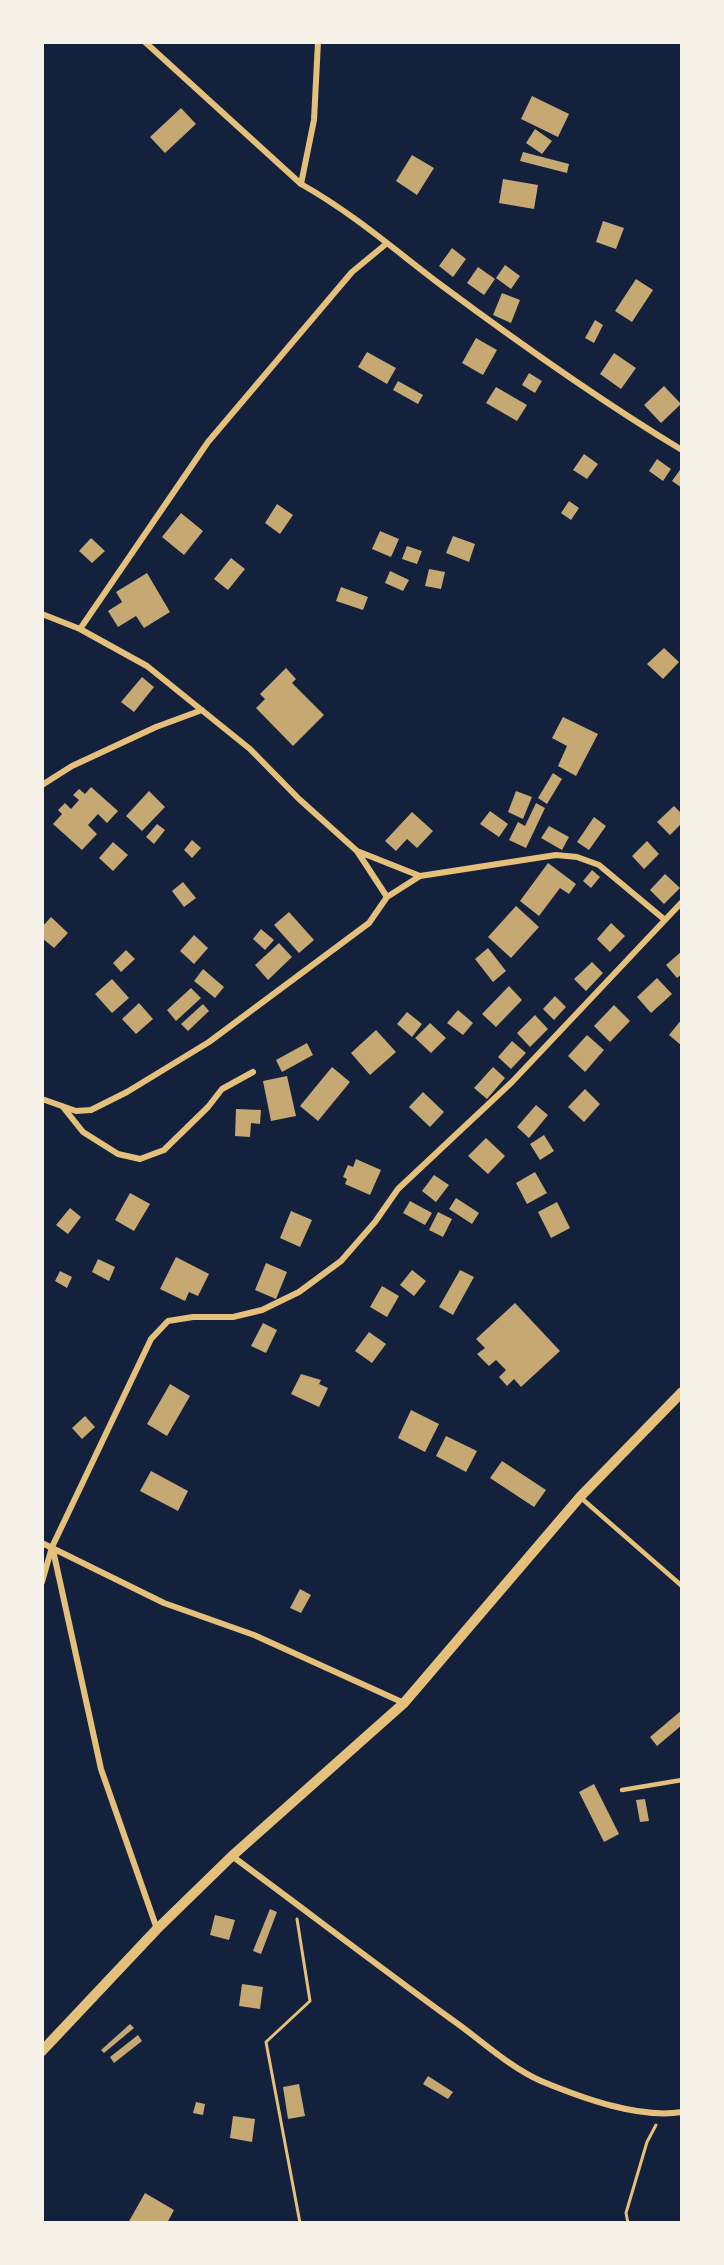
<!DOCTYPE html>
<style>
body{margin:0}
#map{position:relative;width:724px;height:2265px;overflow:hidden;background:#14213d;font-family:Commissioner,sans-serif}
canvas{display:block}
.frame{position:absolute;inset:0;border:44px solid #f6f1e7;pointer-events:none}
</style>
<div id="map">
<canvas width="724" height="2265"></canvas>
<div class="frame"></div>
</div>
<script>
const ctx = document.querySelector('canvas').getContext('2d');
ctx.lineJoin = 'round';
function fill(path, color) { ctx.fillStyle = color; ctx.fill(path, 'evenodd'); }
function strokePath(path, color, width, dash) { ctx.strokeStyle = color; ctx.lineWidth = width; ctx.lineCap = dash ? 'butt' : 'round'; ctx.setLineDash(dash || []); ctx.stroke(path); }
fill(new Path2D(`
 M532,96L569,114L558,137L521,119Z
 M181,108L196,124L165,153L150,137Z
 M535,129L552,141L542,154L526,143Z
 M523,152L569,164L567,173L520,161Z
 M412,155L434,168L417,195L396,181Z
 M503,179L538,185L534,209L499,203Z
 M603,221L624,228L616,249L596,242Z
 M452,248L466,259L453,277L439,266Z
 M505,265L520,276L511,289L496,278Z
 M478,267L495,279L484,295L467,283Z
 M636,279L653,290L632,322L615,311Z
 M502,293L520,300L511,323L493,315Z
 M595,320L603,325L594,343L585,338Z
 M476,338L497,350L483,375L462,363Z
 M367,352L396,368L387,384L358,367Z
 M614,353L636,368L621,389L600,374Z
 M529,373L542,381L535,393L522,385Z
 M398,381L423,395L418,404L393,390Z
 M664,386L681,404L661,423L644,405Z
 M496,387L527,405L517,421L486,403Z
 M584,454L598,464L587,479L573,470Z
 M657,459L671,469L663,481L649,471Z
 M682,467V488L672,481Z
 M569,501L579,508L571,520L561,513Z
 M277,504L293,515L280,534L265,523Z
 M181,513L203,531L184,555L162,537Z
 M380,531L399,539L391,557L372,549Z
 M453,536L475,544L469,562L446,553Z
 M91,538L105,551L92,563L79,551Z
 M407,546L422,551L417,564L402,559Z
 M231,558L245,569L228,590L214,579Z
 M429,569L445,572L441,589L425,586Z
 M390,571L409,580L403,591L385,583Z
 M147,573L170,612L144,628L136,616L118,627L108,611L122,602L116,592Z
 M341,587L368,597L363,610L336,601Z
 M664,648L679,662L663,679L647,664Z
 M286,668L296,679L292,683L324,715L293,746L256,708L265,699L260,694Z
 M142,677L154,687L134,712L121,702Z
 M563,717L598,734L576,776L558,766L567,746L552,738Z
 M553,773L562,779L547,804L538,798Z
 M91,787L118,811L107,823L98,814L88,825L97,834L82,850L53,824L62,814L58,810L65,803L71,809L79,800L73,795L79,789L85,794Z
 M149,791L165,807L142,831L126,816Z
 M516,791L532,797L523,819L508,812Z
 M536,803L545,808L526,848L509,840L518,822L525,826Z
 M674,806L682,814V823L670,835L657,822Z
 M490,811L508,824L499,837L480,824Z
 M412,812L433,831L417,848L407,839L396,851L385,841Z
 M594,817L606,826L589,850L577,842Z
 M157,824L165,830L154,844L146,837Z
 M549,826L569,837L562,850L541,838Z
 M192,840L201,848L192,858L184,850Z
 M647,841L659,854L644,869L632,856Z
 M113,842L128,855L113,871L99,858Z
 M548,863L576,884L569,894L560,888L539,916L520,901Z
 M592,870L600,877L591,888L583,881Z
 M665,874L680,888L664,904L650,890Z
 M183,882L196,898L184,907L172,891Z
 M516,906L539,927L511,958L488,937Z
 M289,912L314,940L299,953L274,925Z
 M51,917L68,933L54,948L42,938V927Z
 M611,923L625,936L610,952L597,939Z
 M261,929L274,940L265,950L253,939Z
 M194,935L208,948L194,964L180,951Z
 M279,943L292,957L268,980L255,965Z
 M488,948L506,971L493,982L475,959Z
 M126,950L135,959L121,972L113,963Z
 M682,951V974L677,978L666,965Z
 M592,962L603,973L586,991L574,979Z
 M203,969L224,987L215,998L194,981Z
 M657,978L672,994L651,1013L637,997Z
 M112,979L129,998L112,1013L95,994Z
 M509,986L522,1000L496,1027L482,1014Z
 M191,988L201,998L176,1021L167,1010Z
 M555,996L566,1007L554,1020L543,1009Z
 M139,1003L153,1019L136,1034L122,1019Z
 M203,1004L209,1011L188,1031L181,1024Z
 M614,1005L630,1021L610,1042L594,1026Z
 M458,1010L473,1023L463,1035L447,1023Z
 M407,1012L422,1024L412,1037L397,1024Z
 M535,1015L548,1029L530,1047L517,1033Z
 M682,1019V1046L669,1035Z
 M430,1023L446,1038L431,1053L415,1038Z
 M376,1030L396,1052L370,1075L351,1053Z
 M587,1035L604,1050L585,1072L568,1056Z
 M512,1041L526,1053L511,1069L498,1057Z
 M307,1043L313,1055L282,1072L276,1060Z
 M332,1067L350,1082L318,1121L300,1106Z
 M493,1067L505,1078L487,1099L474,1088Z
 M287,1076L296,1116L271,1121L263,1081Z
 M585,1089L600,1104L584,1122L568,1107Z
 M423,1092L444,1112L430,1127L409,1107Z
 M536,1105L548,1115L529,1138L517,1127Z
 M236,1109L261,1110L260,1124L251,1123L250,1137L235,1136Z
 M544,1135L554,1151L540,1160L530,1144Z
 M486,1138L505,1156L488,1174L468,1156Z
 M356,1159L381,1170L370,1195L345,1184L347,1179L343,1177L348,1165L353,1167Z
 M535,1172L547,1193L527,1204L516,1183Z
 M434,1175L449,1185L436,1202L422,1191Z
 M130,1193L150,1204L134,1231L115,1220Z
 M456,1198L479,1213L472,1224L449,1209Z
 M410,1201L432,1213L425,1225L403,1213Z
 M557,1202L570,1228L551,1238L538,1212Z
 M70,1208L81,1217L68,1234L56,1225Z
 M291,1211L312,1220L300,1247L280,1238Z
 M438,1212L452,1219L443,1237L429,1230Z
 M176,1257L209,1274L198,1296L189,1292L185,1301L160,1289Z
 M98,1259L115,1267L109,1281L92,1272Z
 M266,1263L287,1272L276,1299L255,1290Z
 M412,1270L426,1281L414,1296L400,1285Z
 M460,1270L474,1277L453,1315L439,1307Z
 M60,1271L72,1277L67,1288L55,1281Z
 M382,1286L399,1296L387,1317L370,1307Z
 M515,1303L560,1351L521,1387L514,1379L507,1386L499,1377L506,1370L496,1360L489,1366L477,1354L485,1348L476,1339Z
 M263,1323L277,1330L266,1353L251,1346Z
 M369,1332L386,1344L372,1363L355,1351Z
 M301,1374L321,1380L319,1384L328,1388L319,1407L291,1394Z
 M170,1384L190,1396L167,1436L147,1424Z
 M411,1410L439,1424L425,1452L398,1438Z
 M85,1416L95,1427L82,1439L72,1428Z
 M446,1436L477,1451L466,1472L436,1456Z
 M502,1461L546,1490L534,1507L490,1478Z
 M151,1471L188,1491L178,1511L140,1491Z
 M300,1589L311,1595L301,1613L290,1608Z
 M682,1710V1725L657,1746L650,1737Z
 M594,1784L619,1834L604,1842L579,1792Z
 M645,1799L649,1821L640,1822L636,1800Z
 M270,1909L277,1912L261,1954L253,1951Z
 M215,1915L235,1920L229,1940L210,1935Z
 M242,1984L263,1987L260,2009L239,2006Z
 M130,2024L134,2028L104,2053L101,2050Z
 M138,2035L142,2041L114,2063L110,2057Z
 M428,2076L453,2092L448,2099L423,2084Z
 M299,2084L305,2116L288,2119L283,2087Z
 M196,2102L205,2104L203,2115L193,2113Z
 M233,2116L255,2119L252,2142L230,2138Z
 M145,2193L174,2210L167,2223H128Z`), '#c6a872');
strokePath(new Path2D(`
 M297,1919L310,2001L266,2042L300,2223
 M628,2223L626,2213L647,2142L656,2125`), '#e5c07b', 3);
strokePath(new Path2D(`
 M580,1497L682,1586
 M622,1790L682,1780`), '#e5c07b', 4.5);
strokePath(new Path2D(`
 M145,42L301,184C351,212 395,250 441,285C519,343 599,400 682,450
 M301,184L314,120L318,42
 M42,614L80,629L147,666L250,749L299,799L357,851L387,897
 M80,629L208,442L352,272L386,244
 M42,785L72,766L156,727L202,710
 M357,851L420,876
 M42,1099L76,1111L91,1110L127,1092L209,1042L369,923L387,897L420,876L556,855L577,857L599,865L665,920
 M63,1107L83,1132L118,1154L140,1159L164,1150L208,1107L222,1089L253,1072
 M42,1543L164,1603L254,1635L404,1703
 M53,1550L101,1769L157,1929
 M42,1582L52,1547L151,1339L168,1321L193,1317H233L262,1310L299,1292L341,1261L375,1222L398,1189L512,1082L682,902
 M232,1856C305,1910 377,1965 451,2019C480,2039 509,2067 541,2081C582,2098 639,2119 682,2112`), '#e5c07b', 6);
strokePath(new Path2D(`
 M42,2051L157,1929L232,1856L404,1703L580,1497L682,1392`), '#e5c07b', 10);
</script>
